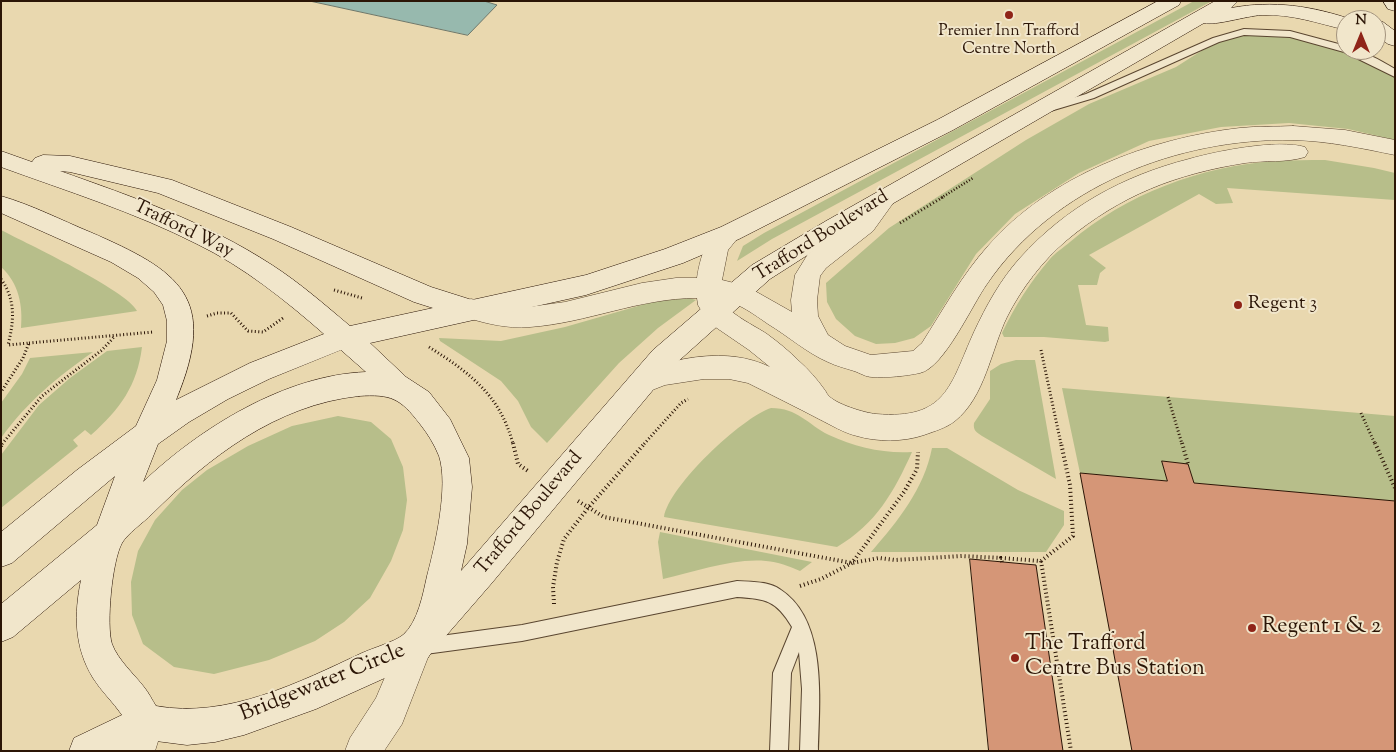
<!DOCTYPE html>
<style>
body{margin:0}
#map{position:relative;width:1396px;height:752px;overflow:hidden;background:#e9d8af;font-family:"Sorts Mill Goudy",serif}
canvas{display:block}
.frame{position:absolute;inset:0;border:2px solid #2b1506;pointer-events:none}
.north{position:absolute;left:1336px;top:10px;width:50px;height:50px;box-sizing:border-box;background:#f1e6cb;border:1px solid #a2927c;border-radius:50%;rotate:0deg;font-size:14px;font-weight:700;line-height:20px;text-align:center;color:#2b1506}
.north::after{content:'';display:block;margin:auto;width:18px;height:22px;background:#8f2418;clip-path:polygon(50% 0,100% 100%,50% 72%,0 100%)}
</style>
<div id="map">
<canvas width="1396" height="752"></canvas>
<div class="frame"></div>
<div class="north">N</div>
</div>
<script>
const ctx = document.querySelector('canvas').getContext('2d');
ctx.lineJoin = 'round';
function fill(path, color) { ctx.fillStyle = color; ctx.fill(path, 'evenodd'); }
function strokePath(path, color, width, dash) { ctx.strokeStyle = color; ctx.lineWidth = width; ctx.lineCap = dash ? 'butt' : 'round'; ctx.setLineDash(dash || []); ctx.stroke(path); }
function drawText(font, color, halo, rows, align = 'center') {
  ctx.font = font + ' "Sorts Mill Goudy",serif'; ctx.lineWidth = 4; ctx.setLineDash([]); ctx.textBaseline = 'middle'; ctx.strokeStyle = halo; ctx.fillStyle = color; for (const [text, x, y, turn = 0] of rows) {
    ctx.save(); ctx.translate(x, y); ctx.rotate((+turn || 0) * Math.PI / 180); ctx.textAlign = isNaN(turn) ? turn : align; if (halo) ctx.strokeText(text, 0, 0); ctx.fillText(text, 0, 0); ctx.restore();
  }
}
fill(new Path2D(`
 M1194,1H1212L772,239L737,261L743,246L764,233Z
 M1276,32C1301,34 1323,38 1346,47V50H1351L1395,76V140L1348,129L1289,123L1221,127L1149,141L1079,173L1015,214L976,254L931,326L914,338L895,343L876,344L855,336L836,319L827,302L826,283L889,228L1026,140L1089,104L1176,67L1220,39L1248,33Z
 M1325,160L1374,168L1395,173V200L1227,188L1233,203L1216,204L1199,194L1089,255L1106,268L1100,273L1097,285H1078L1086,325L1108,327L1109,341L1105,342L1044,337H1004L1002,333C1015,306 1030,282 1050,259C1055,253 1063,248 1070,242C1126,194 1201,166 1275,161C1292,160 1308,160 1325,160Z
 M1,230C26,243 128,291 137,311L21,328C23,306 19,283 1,267Z
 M689,298L696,300L658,328L619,363L547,443L531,427L518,401L501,381L440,341L439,338L501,341L565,327L652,302Z
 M142,347C137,386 120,409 91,435L85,430L73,440L78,446L1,508V455L39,405L70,378L107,351Z
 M93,352C56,378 28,401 1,438V403L22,374L30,358Z
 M1016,360H1035L1056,479L982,436C976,432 973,430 974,423L990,399V371L1001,364Z
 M1062,388L1395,416V501L1194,483L1188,464L1163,461L1167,481L1080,473Z
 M771,408C798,408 807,424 829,435C855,447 885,454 912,452C894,492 876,524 837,547L664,517C669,486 741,418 771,408Z
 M338,416L371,422L391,439L403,467L407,500L403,530L391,561L370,598L344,622L315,641L269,660L214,674L174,667L143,644L132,615L131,582L138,551L155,520L182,490L207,470L248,446L292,426Z
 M932,448H947L1018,490L1064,511V525L1046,552H871C898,521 924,489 932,448Z
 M660,532L812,562L800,571C789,566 778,562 766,561C732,558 696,572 663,579L658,542Z`), '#b7be8a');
const water = new Path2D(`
 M310,1H484L497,5L468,35Z`);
fill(water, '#97b9ae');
strokePath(water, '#6c776b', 1);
const building = new Path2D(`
 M1162,461L1188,464L1194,483L1395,501V751H1132L1080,473L1167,481Z
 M970,559L1036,565L1063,751H989Z`);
fill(building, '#d59677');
strokePath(building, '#2b1506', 1);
const lane = new Path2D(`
 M1244,29L1290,31L1346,46V50C1365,50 1379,60 1395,69V77L1344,52L1290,37L1244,35L1219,42L1094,98L1047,112L1042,109L1043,107L1086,94L1213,38Z
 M737,581C752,582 769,581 781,590C828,621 819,702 818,751H800L802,689L799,652L791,673L788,751H770L773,673L792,627C776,600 766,599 737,597L522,641L418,655L412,653L410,647L412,641L418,639L522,625Z`);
const street = new Path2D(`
 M1293,126L1345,130L1395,140V155C1361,148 1328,141 1293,140C1178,138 1054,186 987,284C972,305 944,368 920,373C906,376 887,378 872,377C866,377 860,373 854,371C845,368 836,366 828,362C807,353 788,336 768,324C755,315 739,303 723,300C725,312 757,327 767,334C778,342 789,351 799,361C808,369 817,379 824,389C826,391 826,393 828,395C835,404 865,413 876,414C947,420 950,385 974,332C986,306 1001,279 1020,258C1066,207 1123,176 1189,159C1217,151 1278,139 1305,147L1308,152L1305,157C1286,163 1265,160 1245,163C1176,174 1121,195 1067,240C1043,260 1021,289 1007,317C991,350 985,397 955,421C946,428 935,431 924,435C904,442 877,442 857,436C844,433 831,425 819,419C796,407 772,395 748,383L729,379H704L665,385L642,394L632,390L628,382L632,374C675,358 727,346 770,367L749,350L708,322L698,305L697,298C639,298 587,323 530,327C507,329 483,323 462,316L458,309L462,302L471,299L497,305L529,307L565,302L642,283L676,278H697C700,257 710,218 739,227L742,233L728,250L722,280L746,286L792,312L791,300L795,275L808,254L857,219L876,193L884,191L892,193L896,199L873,231L826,268L820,276L817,300L818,316L828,335L845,346L871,355L913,351L922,343C943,310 962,275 988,246C1049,176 1150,138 1240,128C1258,126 1276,127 1293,126Z
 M415,630L427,635L432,647L402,724L384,751H345L350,738L376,698L403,635Z
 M146,704L159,709L164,722L155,751H119L133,709Z`);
const secondary = new Path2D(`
 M1158,1H1181L1179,5L953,130L739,239L683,263L586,295L370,343L406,377L429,392L450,419L469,458L472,487L467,544L461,571L653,350L752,265L826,221L1215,1H1238L1231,8C1273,0 1313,6 1353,20H1346V30C1317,23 1292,14 1262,15C1246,16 1215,26 1204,23L842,233L770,279L673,366L491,584L445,637L441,639L427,659L316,709L244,735L215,742L187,745L148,740L126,751H69L74,738L122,715C113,702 101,691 93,678C74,647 74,614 81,580L13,637L1,642V604L97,525L115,476L12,563L1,567V532L77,470L136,426L157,380L167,341V321L163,305L154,292L138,278L111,262L1,213V196C32,205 61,220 90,232C180,271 219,297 176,400L250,363L324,334C285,300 244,267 197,244C134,212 67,191 1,167V151L32,162L35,158L43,155L70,156L172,180L291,227L431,287L472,300L586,275L665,249L721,227L937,120ZM60,171L70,172L158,193L273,239L414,302L433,308L350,326C325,305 300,283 272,265C206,222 133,197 60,171ZM341,350L366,372C285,375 200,428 143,482L158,444L189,422L228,399L269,379ZM359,396C391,394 400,398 420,424C428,434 434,444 439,456C449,486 435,546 427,576C423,594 418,622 403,635C394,642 373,648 362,653C300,682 227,719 156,706C152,700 149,693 144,687C134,674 118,660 112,644C106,625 112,561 122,543C127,534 144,522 152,514C209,457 276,405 359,396Z
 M1383,1H1395V11L1388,9Z
 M1376,20L1383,22L1395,31V46L1388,44L1376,35Z`);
strokePath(lane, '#5a4630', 2);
strokePath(street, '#5a4630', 1);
strokePath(secondary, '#2b1506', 1);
strokePath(new Path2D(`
 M941,198L973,178`), '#2b1506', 2.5, [1, 2]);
strokePath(new Path2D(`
 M900,223L943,197
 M1,279C16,300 14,321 8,345L29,343L23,358L1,392
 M334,290L362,298
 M207,316L217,313H231L248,331L263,332L283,318
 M29,343L153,332
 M429,347C470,373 500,395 513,444
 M1041,350L1061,444
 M1168,397L1182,444
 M1361,413L1375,444
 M2,444L42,396L102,350L115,336
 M644,444L681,403L688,399`), '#2b1506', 3, [1, 2.5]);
strokePath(new Path2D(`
 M513,443L518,464L528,471
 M1182,443L1188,464
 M1375,443L1395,488
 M1,446L3,443
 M578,501L604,517L852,563L879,558L895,560L962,556L1001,558
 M1041,561L1071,751
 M1002,562L1001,558L1041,561L1073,536L1070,485L1061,443
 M800,586L821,579L852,563L904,492L917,469L918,452
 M554,604L553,587L557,562L564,539L588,508L645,443`), '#2b1506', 4, [1, 3]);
fill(lane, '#f1e6cb');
fill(street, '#f1e6cb');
fill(secondary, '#f1e6cb');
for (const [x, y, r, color] of [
 [1009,15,5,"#8f2418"],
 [1238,305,5,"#8f2418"],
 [1252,628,5,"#8f2418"],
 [1015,658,5,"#8f2418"]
]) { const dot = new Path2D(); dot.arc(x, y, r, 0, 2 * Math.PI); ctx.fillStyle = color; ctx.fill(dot); strokePath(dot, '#f1e6cb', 2); }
drawText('16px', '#2b1506', '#f1e6cb', [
 ["Premier Inn Trafford",1009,32],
 ["Centre North",1009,50]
]);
drawText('19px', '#2b1506', '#f1e6cb', [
 ["Trafford Way",183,230,26],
 ["Trafford Boulevard",822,237,-32],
 ["Trafford Boulevard",530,514,-50]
]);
drawText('19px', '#2b1506', '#f1e6cb', [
 ["Regent 3",1248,305]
], 'left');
drawText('22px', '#2b1506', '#f1e6cb', [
 ["Regent 1 & 2",1262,628],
 ["The Trafford",1025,645],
 ["Centre Bus Station",1025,670]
], 'left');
drawText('22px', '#2b1506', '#f1e6cb', [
 ["Bridgewater Circle",323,684,-22]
]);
</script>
